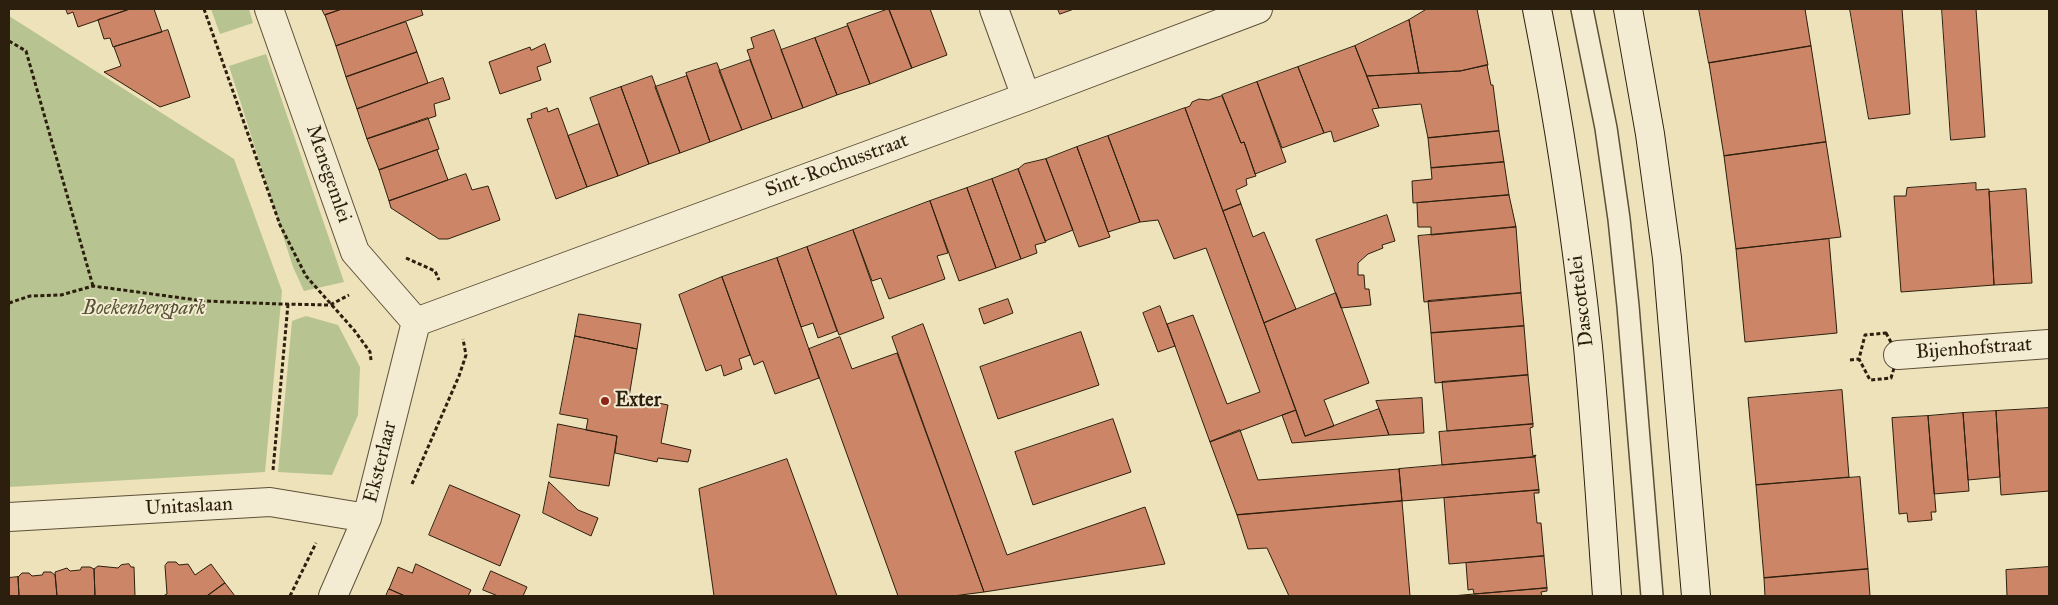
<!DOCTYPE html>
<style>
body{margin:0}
#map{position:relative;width:2058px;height:605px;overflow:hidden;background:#ede2ba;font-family:"IM FELL Great Primer",serif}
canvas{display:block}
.frame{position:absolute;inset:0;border:10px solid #2d1f0d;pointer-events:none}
</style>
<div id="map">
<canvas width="2058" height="605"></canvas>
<div class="frame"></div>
</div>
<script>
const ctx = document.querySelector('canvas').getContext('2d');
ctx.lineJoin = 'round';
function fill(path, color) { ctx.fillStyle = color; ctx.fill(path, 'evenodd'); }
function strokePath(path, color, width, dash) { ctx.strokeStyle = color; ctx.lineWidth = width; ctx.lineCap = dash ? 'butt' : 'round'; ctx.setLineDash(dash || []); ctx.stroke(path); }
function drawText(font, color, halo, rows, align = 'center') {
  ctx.font = font + ' "IM FELL Great Primer",serif'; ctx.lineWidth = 4; ctx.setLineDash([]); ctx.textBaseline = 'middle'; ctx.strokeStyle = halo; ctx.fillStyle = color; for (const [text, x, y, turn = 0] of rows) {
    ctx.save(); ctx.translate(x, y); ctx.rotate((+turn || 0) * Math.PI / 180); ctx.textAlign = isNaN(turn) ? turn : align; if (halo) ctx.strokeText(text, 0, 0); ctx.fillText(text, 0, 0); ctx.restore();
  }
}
fill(new Path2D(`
 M211,9H249L253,23L220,34Z
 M9,16L234,159L282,291L265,472L9,487Z
 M266,54L344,282L304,291L293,267L229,66Z
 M306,316L338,325L360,367L358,415L332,475L278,472L292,321Z`), '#b7c390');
const building = new Path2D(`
 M66,9H130L78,27L73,12L68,14Z
 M130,9H154L162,32L113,47L110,38L104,39L98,20Z
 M322,9H342L325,15Z
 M342,9H421L423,15L336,46L325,15Z
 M889,9H930L947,55L912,68Z
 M889,9L912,68L870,84L847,24Z
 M1058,9H1074L1060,14Z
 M1427,9H1477L1488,65L1460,71L1419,73L1409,20Z
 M1699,9H1805L1811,46L1709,63Z
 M1850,9H1902L1910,114L1869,119Z
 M1942,9H1976L1985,137L1951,140Z
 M1409,20L1419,73L1367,76L1355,46Z
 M406,22L417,52L346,77L336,46Z
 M848,26L870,84L837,95L815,38Z
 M168,30L190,97L160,107L104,72L121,66L114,47Z
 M774,30L803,108L772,119L747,50L754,48L751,38Z
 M815,38L837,95L803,108L781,50Z
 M545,44L551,62L537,67L541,80L500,94L489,62L530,47L531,50Z
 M1355,46L1379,108L1372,109L1379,126L1334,142L1331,131L1324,133L1298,67Z
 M1811,46L1826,142L1724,156L1709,63Z
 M417,52L428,83L357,109L346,77Z
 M750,60L772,119L742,130L719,71Z
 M717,63L742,130L710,142L686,73Z
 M1487,65L1491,85H1493L1499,131L1428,138L1421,104L1379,108L1367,76L1460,71Z
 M1298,67L1324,133L1282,148L1257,82Z
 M652,76L680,153L649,164L621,87Z
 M687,76L710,142L680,153L655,87Z
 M443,78L450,99L434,104L436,116L367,139L357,109Z
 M1257,82L1286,162L1255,174L1244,142L1241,143L1222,95Z
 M621,87L649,164L618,176L590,98Z
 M1222,96L1241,143L1244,142L1256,176L1246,179L1247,185L1236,190L1241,204L1223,211L1185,108L1190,106L1192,102L1199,99L1208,100Z
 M547,108L548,112L558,108L587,187L556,199L527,119L532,118L531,114Z
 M1185,108L1296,410L1210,442L1167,324L1193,315L1227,404L1260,392L1206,248L1174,259L1158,220L1140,222L1108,136Z
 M428,118L439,149L379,170L367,139Z
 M599,124L618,176L587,187L568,136Z
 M1499,131L1504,162L1431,168L1428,138Z
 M1108,136L1140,222L1108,232L1077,147Z
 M1826,142L1841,237L1736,249L1724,156Z
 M1077,147L1110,237L1079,247L1046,159Z
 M437,150L448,180L389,201L379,170Z
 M1046,159L1073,230L1045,241L1018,169L1024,164Z
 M1504,162L1509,195L1413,203L1412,181L1432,179L1431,168Z
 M1018,169L1046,242L1035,245L1037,253L1021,259L992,179Z
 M466,174L472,190L488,186L500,220L448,239H439L391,208L389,201Z
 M992,179L1021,259L996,268L967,188Z
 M1976,183V190L1989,189L1994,285L1901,292L1894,196H1906L1907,188Z
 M967,188L996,268L959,281L930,201Z
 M2026,189L2032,283L1994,285L1989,192Z
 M1509,195L1516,227L1431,235V227H1418L1417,203Z
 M930,201L948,253L937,256L945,279L889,299L881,278L872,281L853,230Z
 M1241,204L1253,237L1264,232L1296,309L1264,323L1223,211Z
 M1387,215L1395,241L1382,245L1383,248L1368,254L1358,263V275H1364L1365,289H1369L1371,305L1341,308L1316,240Z
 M1516,227L1521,293L1424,302L1418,236Z
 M853,230L884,318L839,335L807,247Z
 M1829,239L1837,333L1745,342L1736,249Z
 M807,247L837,331L818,338L813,323L801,327L777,258Z
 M777,258L819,378L775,394L763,361L754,365L722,277Z
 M722,277L750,355L739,359L742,369L724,376L721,365L706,371L679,295Z
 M1336,293L1369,383L1324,400L1334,426L1305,436L1264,323Z
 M1521,293L1524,326L1431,333L1428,301Z
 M1008,299L1013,313L984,324L979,309Z
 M1160,306L1175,346L1158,352L1143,313Z
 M579,314L641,324L637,349L575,336Z
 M923,324L1007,555L1145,507L1165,564L984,592L892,337Z
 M1524,326L1528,375L1435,383L1431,333Z
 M1081,332L1099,385L998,419L980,367Z
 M575,336L637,349L629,397L668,405L661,443L691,450L688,462L658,458L657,462L615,453L617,436L586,430L588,419L560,414Z
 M840,337L852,369L897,353L984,592L953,596H898L809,349Z
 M1528,375L1533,424L1447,431L1442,382Z
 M1842,390L1849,477L1756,485L1748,398Z
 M1422,398L1424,433L1389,435L1376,401Z
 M2049,408V491L2001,495L1996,411Z
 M1379,409L1389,435L1292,443L1282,415L1296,410L1305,436Z
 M1996,411L2000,477L1968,480L1963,413Z
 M1963,413L1969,491L1934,494L1928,416Z
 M1928,416L1936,512H1931L1932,520L1908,522L1907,513L1899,514L1892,418Z
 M1113,419L1131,472L1033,505L1015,452Z
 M558,424L617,436L609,486L550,477Z
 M1533,424V427L1530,428L1533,456L1536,455L1535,457L1442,465L1439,432Z
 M1240,430L1258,480L1399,469L1402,501L1237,515L1210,442Z
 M1535,457L1539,490L1402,501L1399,469Z
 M787,459L837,596H714L699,489Z
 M1860,477L1868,569L1764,578L1756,485Z
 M549,482L578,510L598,518L591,536L543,513Z
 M450,485L520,515L500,566L429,535Z
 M1539,490V493H1534L1537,523H1541L1544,556L1449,564L1444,498Z
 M1402,501L1410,596H1289L1267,548L1248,549L1237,515Z
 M1544,556L1547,588L1474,594L1473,589L1468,590L1466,563Z
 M168,562H176L179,565L188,564L195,575L211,564L225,583L207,596H163L167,594L165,566Z
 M129,564L131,567H134L135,596H95L94,569L98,566L118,568L121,565Z
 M416,564L471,590L468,596H405L389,589L398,567L412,573Z
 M82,567H90L94,569L95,596H57L55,572L67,568L70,571L80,570Z
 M2049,567V596H2007L2006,570Z
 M1868,569L1870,596H1765L1764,578Z
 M491,571L527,587L523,596H498L483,590Z
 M44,572H51L55,575L57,596H19L18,577L22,573H29L32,576L42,575Z
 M18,577L19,596H9V578Z
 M225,583L235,596H207Z
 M1547,588V591L1541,592L1542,596H1452Z
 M389,589L405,596H386Z`);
fill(building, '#cc8567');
strokePath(building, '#2d1f0d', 1);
const lane = new Path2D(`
 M1582,9L1606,128L1619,219L1628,306L1652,596`);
const street = new Path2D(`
 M269,9L355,252L416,322
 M994,9L1026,97
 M416,322L1026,97L1258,9
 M1898,355L2049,344
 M9,517L270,502L367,518
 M333,596L367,518L416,322`);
const secondary = new Path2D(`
 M1537,9C1559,120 1576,233 1588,347C1596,429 1601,513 1607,596
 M1628,9L1650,134L1667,258L1696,596`);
strokePath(lane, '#5d5038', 24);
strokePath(street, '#5d5038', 30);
strokePath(secondary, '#2d1f0d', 30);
strokePath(new Path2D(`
 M204,9L280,225L306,276L354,330L370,352L371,360
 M9,41L26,51L93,286
 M406,258L435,271L439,280
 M9,303L30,296L61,295L93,286L204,301L281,304L330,305L349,295
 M1886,333L1898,355L1891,378L1870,380L1859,359L1865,335Z
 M1850,360L1859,359
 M273,470L288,304
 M412,484L459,376L466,355L463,339
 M290,596L316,543`), '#2d1f0d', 3, [4, 2.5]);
strokePath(lane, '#f3ecd2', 21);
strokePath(street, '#f3ecd2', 28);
strokePath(secondary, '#f3ecd2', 28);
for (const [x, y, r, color] of [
 [605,401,5,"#8f2418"]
]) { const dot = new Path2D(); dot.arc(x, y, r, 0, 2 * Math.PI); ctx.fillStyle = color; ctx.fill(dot); strokePath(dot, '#f3ecd2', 2); }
drawText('20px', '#2d1f0d', '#f3ecd2', [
 ["Sint-Rochusstraat",837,166,-20],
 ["Menegemlei",328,174,71],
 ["Dascottelei",1582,301,-97],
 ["Bijenhofstraat",1974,349,-4],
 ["Eksterlaar",381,462,-76],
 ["Unitaslaan",189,507,-3]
]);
drawText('italic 20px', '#565034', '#f3ecd2', [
 ["Boekenbergpark",144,309]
]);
drawText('bold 20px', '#2d1f0d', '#f3ecd2', [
 ["Exter",615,401]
], 'left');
</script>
